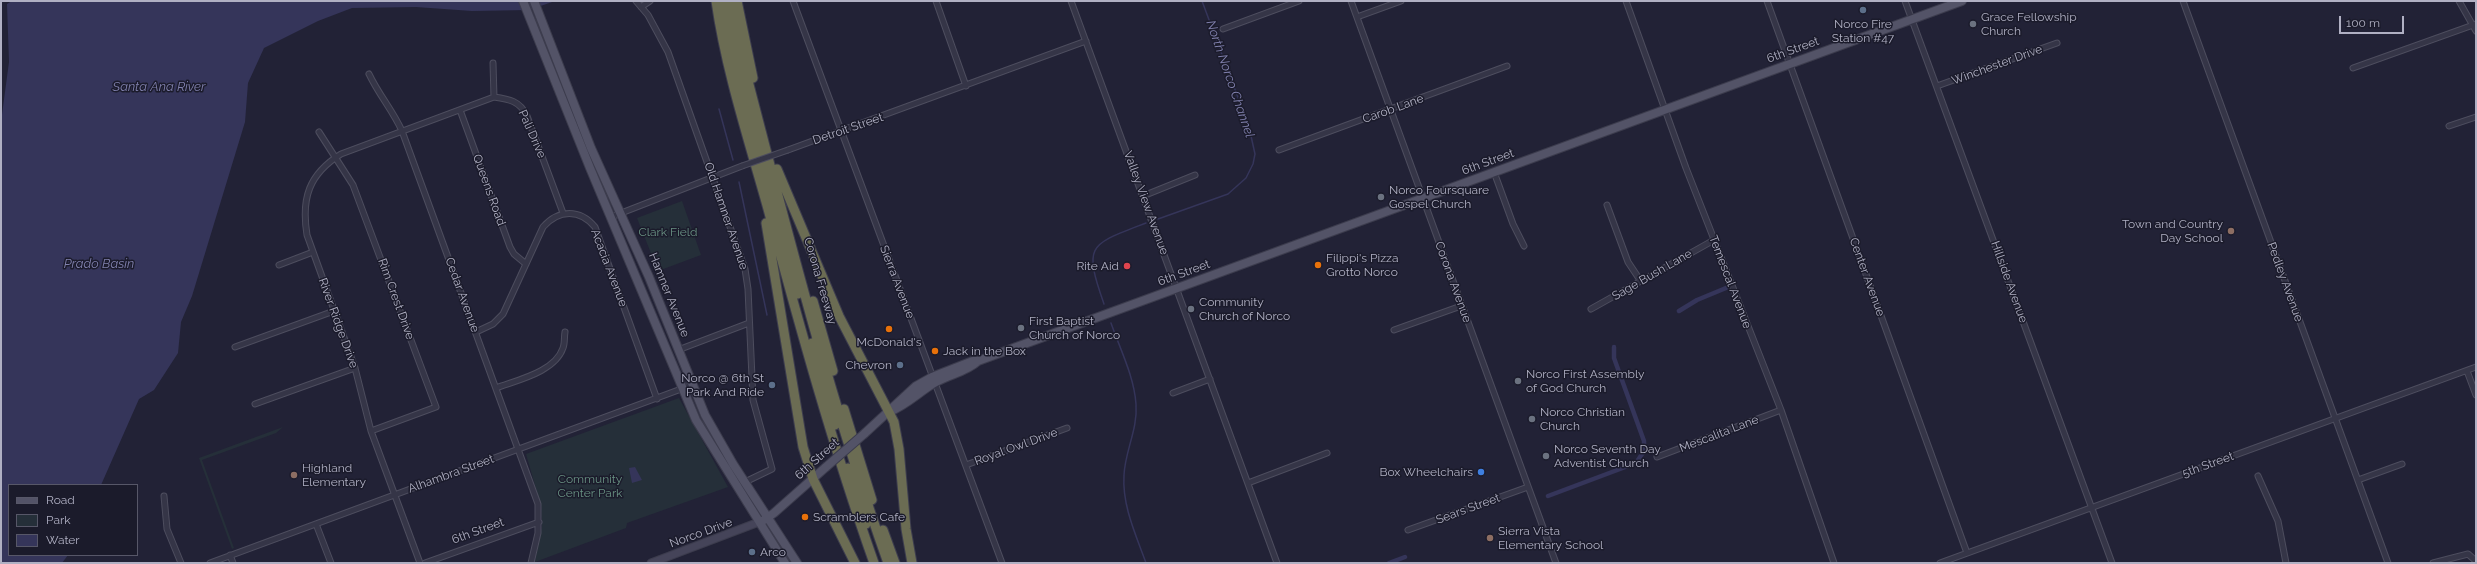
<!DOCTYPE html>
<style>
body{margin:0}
#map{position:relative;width:2477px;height:564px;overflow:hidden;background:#222236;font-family:Raleway,sans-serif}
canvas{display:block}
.frame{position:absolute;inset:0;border:2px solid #b0b0c3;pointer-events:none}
.legend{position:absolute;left:8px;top:484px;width:130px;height:72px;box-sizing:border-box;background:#1b1b2b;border:1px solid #575768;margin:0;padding:5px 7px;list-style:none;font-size:12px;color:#b0b0c3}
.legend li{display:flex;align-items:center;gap:8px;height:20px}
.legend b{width:20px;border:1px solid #575768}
.scale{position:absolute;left:2339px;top:16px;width:65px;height:18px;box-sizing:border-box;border:2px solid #b0b0c3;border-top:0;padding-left:5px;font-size:12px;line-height:14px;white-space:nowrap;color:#b0b0c3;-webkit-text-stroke:3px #1b1b2b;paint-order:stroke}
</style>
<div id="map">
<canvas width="2477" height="564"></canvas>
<div class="frame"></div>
<ul class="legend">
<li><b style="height:5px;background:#535367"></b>Road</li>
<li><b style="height:11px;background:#252f39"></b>Park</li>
<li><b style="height:11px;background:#35355a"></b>Water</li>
</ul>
<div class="scale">100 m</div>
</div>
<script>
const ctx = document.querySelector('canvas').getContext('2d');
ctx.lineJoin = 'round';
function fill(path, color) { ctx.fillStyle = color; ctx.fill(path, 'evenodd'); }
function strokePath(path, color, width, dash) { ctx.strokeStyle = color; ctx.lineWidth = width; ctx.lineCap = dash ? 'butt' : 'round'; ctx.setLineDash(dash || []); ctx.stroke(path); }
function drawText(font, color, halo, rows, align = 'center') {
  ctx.font = font + ' Raleway,sans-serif'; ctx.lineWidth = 3; ctx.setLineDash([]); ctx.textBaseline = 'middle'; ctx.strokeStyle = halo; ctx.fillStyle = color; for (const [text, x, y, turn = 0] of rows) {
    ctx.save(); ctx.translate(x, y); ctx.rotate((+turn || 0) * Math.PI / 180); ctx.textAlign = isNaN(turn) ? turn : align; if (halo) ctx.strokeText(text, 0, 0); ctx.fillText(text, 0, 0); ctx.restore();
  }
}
fill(new Path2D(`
 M682,201L701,255L658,271L637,218Z
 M679,398L728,487L627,523L626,528L535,562L542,526L541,506L526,454Z
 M283,427L276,433L202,460L234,548L232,549L199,458Z`), '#252f39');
fill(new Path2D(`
 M12,1H555L529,10L472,11L416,7L352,8L318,21L264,48L248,83L245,122L192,296L181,322L178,353L154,390L139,399L101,485H9V555H68L62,563H1V122L9,62L7,4Z
 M635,467L642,480L632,483L629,468Z`), '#35355a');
strokePath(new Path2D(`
 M719,109L733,160
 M739,182L767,315
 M1158,219L1228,194L1246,178L1253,164L1255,154L1249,127L1202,1
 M1104,304C1083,244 1089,245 1146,223
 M1111,323C1120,349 1134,376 1136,404C1138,429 1125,451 1124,475C1122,506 1136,535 1146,563`), '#35355a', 1.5);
strokePath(new Path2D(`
 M1679,311L1697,300L1726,288
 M1548,496L1636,463L1644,451V441L1614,358V347
 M1389,563L1405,557`), '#35355a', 4.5);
const street = new Path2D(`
 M636,1L648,15L668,52L745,269L748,289L753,400L772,469L745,482
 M793,1L1002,563
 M936,1L966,86
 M1071,1L1277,563
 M1351,1L1556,563
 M1626,1L1686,168L1781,410L1834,563
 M1767,1L1967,553
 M1905,1L2112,563
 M2183,1L2388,563
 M2459,1L2476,31
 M641,7L650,1
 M1357,17L1401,1
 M1223,29L1299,1
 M493,63L494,97
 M2353,68L2476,24
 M369,74C379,95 393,111 402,131L538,504V533L531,563
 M1937,86L2057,43
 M460,110L510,247L514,254L526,264
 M2449,126L2476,117
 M319,132L353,185L436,407L371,431
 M788,150L1086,41
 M1279,150L1507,66
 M1494,172L1513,224L1524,246
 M1143,196L1195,175
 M1607,205L1628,262L1640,280
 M611,217L742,166
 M279,265L313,252
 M1591,309L1714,240
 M1394,330L1461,306
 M476,332L493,324L503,314L543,227C559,209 580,209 595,227L657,399
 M235,347L334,311
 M678,350L749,323
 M2467,371L2476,395
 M496,388C517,380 555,372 563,348C565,343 564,337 565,332
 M1173,393L1210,379
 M255,404L355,368
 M1657,457L1781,410
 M966,465L1067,428
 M2258,476L2278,521L2286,563
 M2358,480L2402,464
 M1248,483L1327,453
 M164,496L167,529L181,563
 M316,524L331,563
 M1408,530L1528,487
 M230,555L233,563
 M210,563L692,385
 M420,563L371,431L355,368L307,235C301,198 309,174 341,154L494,97C509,99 520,101 527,116L563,213
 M425,563L539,522
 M1940,563L2476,367
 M2433,563L2468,554L2476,561`);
const secondary = new Path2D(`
 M651,563L759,522`);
const primary = new Path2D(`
 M523,1L590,168L696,420L785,563
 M534,1L591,148L649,277L705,415L733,464L797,563
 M889,412C907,405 920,391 936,382C950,374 966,372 978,361L1962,1
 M864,434L916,386L932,377L973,361H978
 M764,520L774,513L826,467`);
const highway = new Path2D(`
 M716,1C726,71 749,141 768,209C800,328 833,447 874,563
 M723,1L732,49L798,294
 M730,1L739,46C784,219 828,394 888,563
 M737,1L753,78
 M777,169L839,316L894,422L899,449L906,529L912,563
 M766,223L803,447L813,479L855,563
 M813,301L833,371
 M812,343L835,425
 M844,409L872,500
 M848,468L866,524
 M883,530L895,563`);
strokePath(street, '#4d4d5e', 7);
strokePath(secondary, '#3c3c4d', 9);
strokePath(primary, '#3c3c4d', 10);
strokePath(highway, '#3d3d4e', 11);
strokePath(street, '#353547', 5);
strokePath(secondary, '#454459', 7);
strokePath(primary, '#535367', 8);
strokePath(highway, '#6b6c53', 9);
const streetBridge = new Path2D(`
 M742,166L788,150`);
const primaryBridge = new Path2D(`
 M826,467L864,434`);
strokePath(streetBridge, '#4d4d5e', 7, []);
strokePath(primaryBridge, '#3c3c4d', 10, []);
strokePath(streetBridge, '#353547', 5);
strokePath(primaryBridge, '#535367', 8);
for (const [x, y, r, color] of [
 [1863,10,4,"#5c6f8a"],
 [1973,24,4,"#6b7280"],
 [1381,197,4,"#6b7280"],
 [2231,231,4,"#8d6e63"],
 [1318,265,4,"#e8710a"],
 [1127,266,4,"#e0444e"],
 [1191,309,4,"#6b7280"],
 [1021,328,4,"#6b7280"],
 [889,329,4,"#e8710a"],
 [935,351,4,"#e8710a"],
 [900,365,4,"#5c6f8a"],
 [1518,381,4,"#6b7280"],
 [772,385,4,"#5c6f8a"],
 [1532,419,4,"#6b7280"],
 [1546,456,4,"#6b7280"],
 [1481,472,4,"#3f7fe0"],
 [294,475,4,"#8d6e63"],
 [805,517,4,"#e8710a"],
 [1490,538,4,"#8d6e63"],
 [752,552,4,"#5c6f8a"]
]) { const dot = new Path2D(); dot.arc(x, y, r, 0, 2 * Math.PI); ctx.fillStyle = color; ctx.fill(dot); strokePath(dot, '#1b1b2b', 1.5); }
drawText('12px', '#b0b0c3', '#1b1b2b', [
 ["Grace Fellowship",1981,17],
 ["Church",1981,31],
 ["Norco Fire",1863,24,"center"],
 ["Station #47",1863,38,"center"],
 ["Norco Foursquare",1389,190],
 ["Gospel Church",1389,204],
 ["Town and Country",2223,224,"right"],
 ["Day School",2223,238,"right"],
 ["Filippi's Pizza",1326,258],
 ["Grotto Norco",1326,272],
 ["Rite Aid",1119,266,"right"],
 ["Community",1199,302],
 ["Church of Norco",1199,316],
 ["First Baptist",1029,321],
 ["Church of Norco",1029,335],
 ["McDonald's",889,342,"center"],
 ["Jack in the Box",943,351],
 ["Chevron",892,365,"right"],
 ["Norco First Assembly",1526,374],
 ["of God Church",1526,388],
 ["Norco @ 6th St",764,378,"right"],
 ["Park And Ride",764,392,"right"],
 ["Norco Christian",1540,412],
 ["Church",1540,426],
 ["Norco Seventh Day",1554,449],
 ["Adventist Church",1554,463],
 ["Highland",302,468],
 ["Elementary",302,482],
 ["Box Wheelchairs",1473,472,"right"],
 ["Scramblers Cafe",813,517],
 ["Sierra Vista",1498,531],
 ["Elementary School",1498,545],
 ["Arco",760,552]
], 'left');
drawText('12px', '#b0b0c3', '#1b1b2b', [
 ["6th Street",1793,50,-20],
 ["Winchester Drive",1997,65,-20],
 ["Carob Lane",1393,109,-20],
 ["Detroit Street",848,129,-19],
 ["Pali Drive",532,134,66],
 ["6th Street",1488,162,-20],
 ["Queens Road",489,190,70],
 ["Valley View Avenue",1146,203,70],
 ["Old Hamner Avenue",726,216,71],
 ["Acacia Avenue",609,268,69],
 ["6th Street",1184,273,-20],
 ["Sage Bush Lane",1652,275,-30],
 ["Center Avenue",1867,277,70],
 ["Corona Freeway",820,281,74],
 ["Sierra Avenue",897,282,69],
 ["Corona Avenue",1453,282,70],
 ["Temescal Avenue",1730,282,69],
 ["Hillside Avenue",2009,282,70],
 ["Pedley Avenue",2285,282,70],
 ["Cedar Avenue",462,295,70],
 ["Hamner Avenue",669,295,68],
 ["Rim Crest Drive",396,299,70],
 ["River Ridge Drive",338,323,70],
 ["Mescalita Lane",1719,434,-21],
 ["Royal Owl Drive",1016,447,-20],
 ["6th Street",817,459,-42],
 ["5th Street",2208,465,-20],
 ["Alhambra Street",451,474,-20],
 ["Sears Street",1468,509,-20],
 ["6th Street",478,531,-20],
 ["Norco Drive",701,533,-20]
]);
drawText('12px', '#699283', '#1b1b2b', [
 ["Clark Field",668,232],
 ["Community",590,479],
 ["Center Park",590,493]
]);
drawText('italic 13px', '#8181ae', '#1b1b2b', [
 ["North Norco Channel",1230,79,71],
 ["Santa Ana River",159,87],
 ["Prado Basin",99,264]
]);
</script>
